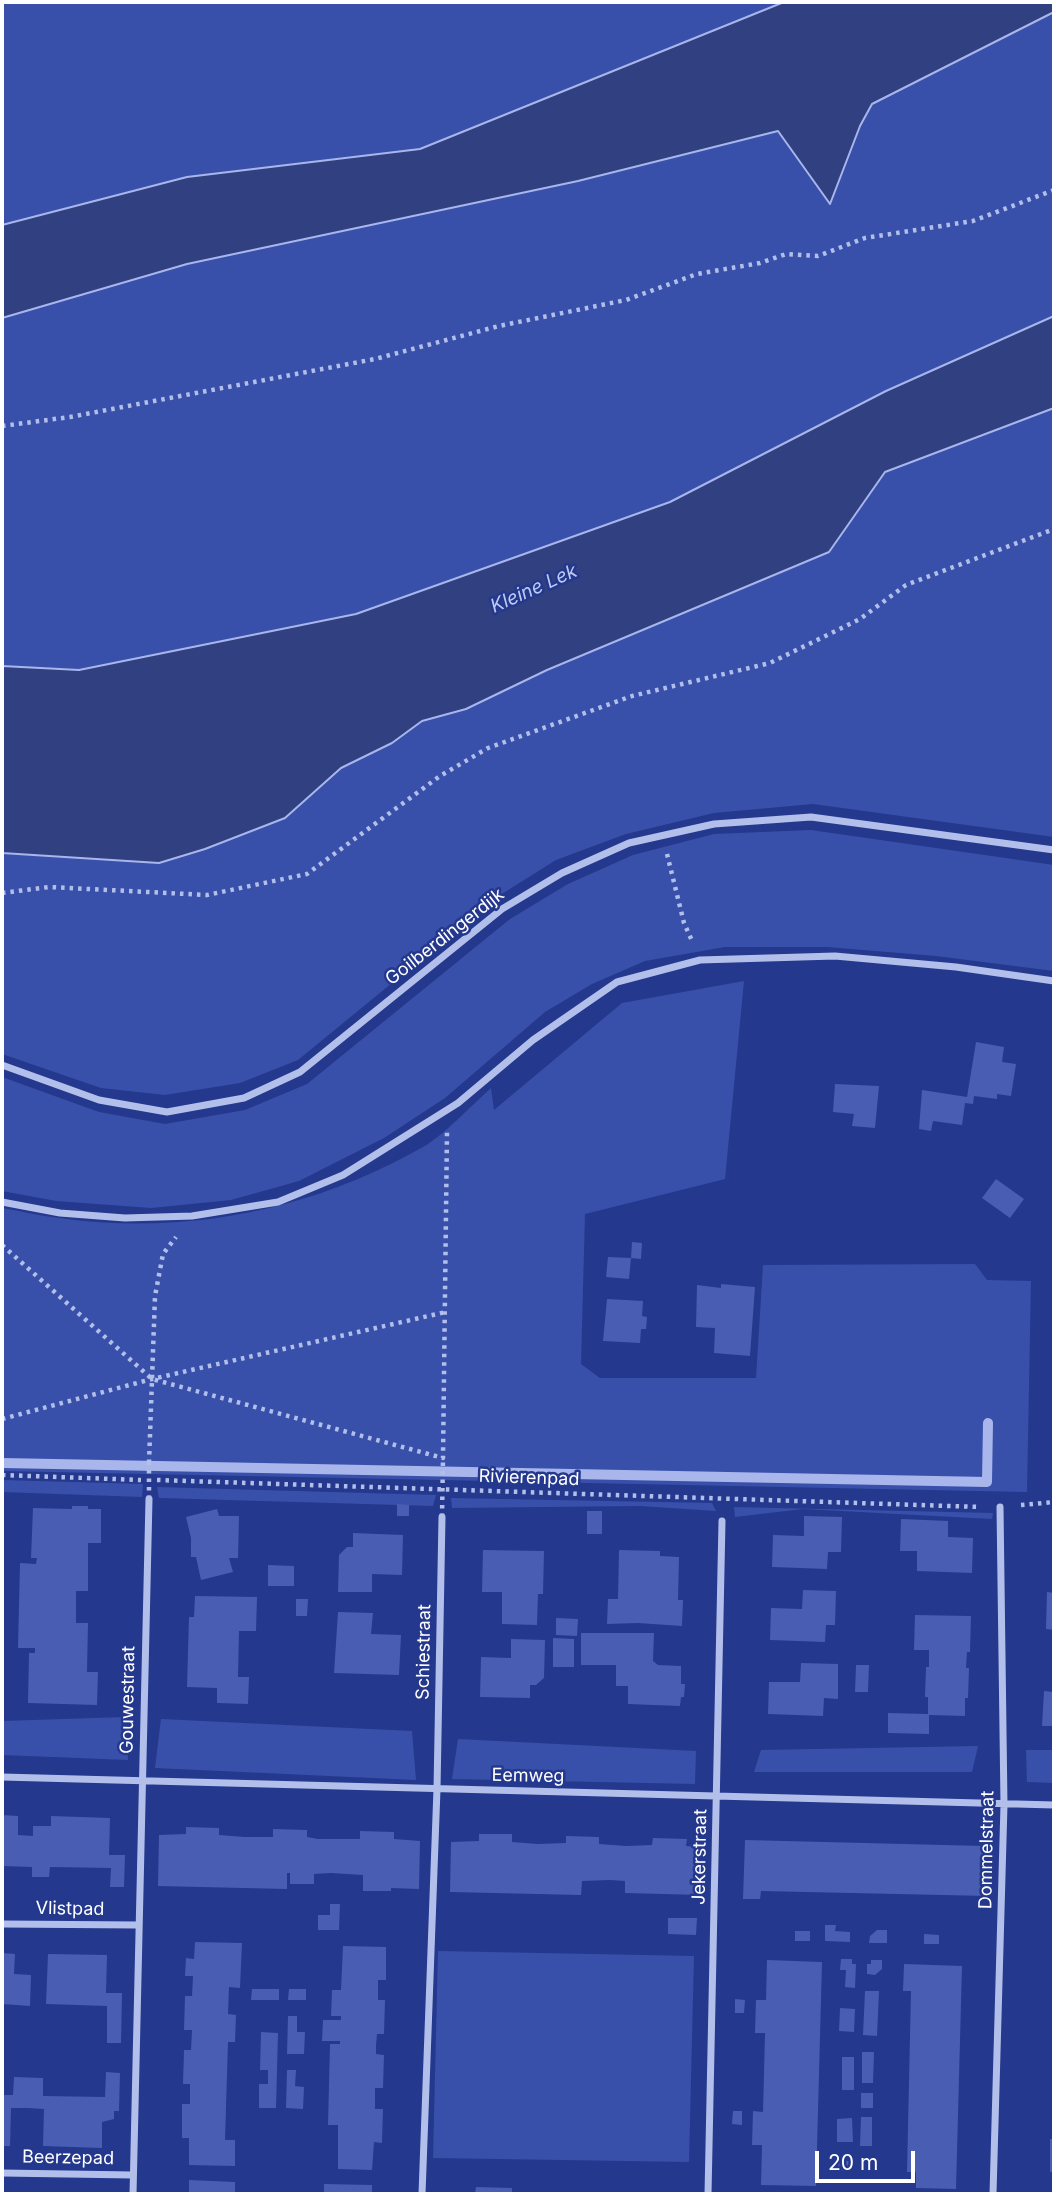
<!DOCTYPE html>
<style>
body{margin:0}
#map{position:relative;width:1056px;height:2196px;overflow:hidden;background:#24388d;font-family:Inter,sans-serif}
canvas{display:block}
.frame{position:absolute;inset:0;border:4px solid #fff;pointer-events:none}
.scale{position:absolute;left:815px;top:2151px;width:100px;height:32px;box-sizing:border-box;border:4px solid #fff;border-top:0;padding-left:9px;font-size:21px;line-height:24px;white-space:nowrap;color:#fff;-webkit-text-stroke:5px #24388d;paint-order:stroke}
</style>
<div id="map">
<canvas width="1056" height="2196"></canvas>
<div class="frame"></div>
<div class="scale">20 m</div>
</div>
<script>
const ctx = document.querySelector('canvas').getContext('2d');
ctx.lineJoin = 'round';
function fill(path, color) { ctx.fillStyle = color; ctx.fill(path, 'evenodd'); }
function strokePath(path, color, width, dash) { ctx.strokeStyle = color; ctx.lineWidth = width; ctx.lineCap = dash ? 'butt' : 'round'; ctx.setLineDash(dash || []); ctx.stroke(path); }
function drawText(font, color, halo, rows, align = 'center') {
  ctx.font = font + ' Inter,sans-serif'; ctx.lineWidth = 5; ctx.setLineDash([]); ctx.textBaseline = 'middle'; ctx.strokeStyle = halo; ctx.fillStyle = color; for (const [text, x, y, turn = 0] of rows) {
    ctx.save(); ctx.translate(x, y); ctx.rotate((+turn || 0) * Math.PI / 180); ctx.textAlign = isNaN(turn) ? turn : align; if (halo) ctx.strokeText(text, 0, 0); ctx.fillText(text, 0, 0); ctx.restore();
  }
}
fill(new Path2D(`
 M2,2H784L420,149L187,177L2,225Z
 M1054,12V316L886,391L670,502L356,614L79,670L2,666V318L187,264L578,181L778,131L830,203L860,126L872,104Z
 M1054,408V837L813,804L714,813L626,834L556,860L497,897L298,1060L240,1083L165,1095L101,1088L2,1054V853L159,863L205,849L285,818L341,768L392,743L422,721L466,709L547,670L829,552L885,472Z
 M811,830L1054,865V971L936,956L827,947H725L645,961L592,984L545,1012L445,1098L384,1138L299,1181L231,1200L151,1208L56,1201L2,1191V1077L99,1112L165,1124L245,1110L307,1084L510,919L568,884L633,855L714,834Z
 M744,981L725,1179L585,1214L581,1364L600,1378H756L763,1265L975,1264L987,1280L1031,1281L1027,1492L2,1471V1208C21,1211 40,1216 59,1218C185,1236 313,1210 423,1147C443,1136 473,1104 491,1088L494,1110L622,1003Z
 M2,1480L143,1484L142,1497L2,1492Z
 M157,1487L436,1495L433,1506L159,1498Z
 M451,1498L712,1503L716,1511L640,1506L452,1508Z
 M734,1507L993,1513L992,1519L803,1509L735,1517Z
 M126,1717L128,1760L2,1755V1721Z
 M161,1719L412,1731L416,1780L155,1768Z
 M458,1739L696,1751L695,1784L452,1779Z
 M978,1746L972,1772H754L761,1750Z
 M1026,1750H1054V1783L1027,1782Z
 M438,1951L694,1956L689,2162L433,2158Z`), '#3950aa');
const water = new Path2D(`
 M784,2H1054V12L872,104L860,126L830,204L778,131L578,181L187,264L2,318V225L187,177L420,149Z
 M1054,316V408L885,472L829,552L547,670L466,709L422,721L392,743L341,768L285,818L205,849L159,863L2,853V666L79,670L356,614L670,502L886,391Z`);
fill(water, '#314080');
strokePath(water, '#a8b6ec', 2);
strokePath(new Path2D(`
 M2,1463L987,1482L988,1423`), '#a8b6ec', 10);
fill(new Path2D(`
 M976,1042L1004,1047L1002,1062L1016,1064L1011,1096L997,1094V1099L974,1096L973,1104L965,1103L962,1125L933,1121L931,1131L919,1129L922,1090L967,1097Z
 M835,1084L879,1086L875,1128L852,1126L854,1114L833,1112Z
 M996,1179L1024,1199L1010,1218L982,1198Z
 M632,1242L642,1243L641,1259L631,1258Z
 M608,1257L631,1258L629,1279L606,1277Z
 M721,1284L755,1287L750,1356L714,1353L715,1328L696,1327L697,1285L721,1288Z
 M607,1299L643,1301L642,1316L647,1317L646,1329H641L640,1343L603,1341Z
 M397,1504L409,1505V1516H397Z
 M72,1506H88V1509H101V1543H88V1591H76V1623H88L87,1672H98L97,1705L28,1703L29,1653H35V1648H18L19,1605L20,1563L36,1564L37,1558H31L33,1508L72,1509Z
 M217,1509L219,1516H239L238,1558H229L233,1572L201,1580L196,1557H191V1538L186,1517Z
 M587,1511H602V1534H587Z
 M804,1516L842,1517L841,1552H828L827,1569L772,1567L773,1535L804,1536Z
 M901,1519L948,1521V1537L973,1538L972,1573L917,1571V1551H900Z
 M353,1533L403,1535L402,1575L372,1574V1592H338L339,1555L347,1547H353Z
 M483,1550L544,1551L543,1594H538L537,1625L502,1624V1592H482Z
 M619,1550L660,1551V1556L679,1557L678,1600H683L682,1626L638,1623L607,1624L608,1599H618Z
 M268,1565L294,1566V1586H268Z
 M803,1590L836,1591L835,1625H826L825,1642L770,1640L771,1608L802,1609Z
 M1047,1592L1054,1593V1630L1046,1629Z
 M195,1596L257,1597L256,1631H239L238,1677H249L248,1704L217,1703V1688L187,1687L189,1617H194Z
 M296,1599H308L307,1616H296Z
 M338,1612L373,1613L371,1634L401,1635L399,1675L334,1673Z
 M915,1615L971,1616L970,1652H967L966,1668H969L968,1698H965V1716L929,1715V1734L888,1733V1713L928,1714V1697H925L926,1667H929V1650H914Z
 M556,1618L578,1619L577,1636L556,1635Z
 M581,1633H654L653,1661L658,1665L681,1666V1684H685L684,1697H681L680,1706L628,1704V1686H616V1665H581Z
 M553,1638L574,1639V1667H553Z
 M511,1639L545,1640L544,1678L536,1685H530V1698L480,1697L481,1657L511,1658Z
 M801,1663L838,1664V1699L824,1698L823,1716L768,1714L769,1682H800Z
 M856,1665H869L868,1692H855Z
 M1044,1691L1054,1692V1726H1042Z
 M2,1815L18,1816V1835L33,1836V1826H51V1816L110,1818L109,1855H125L124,1887H110L111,1868L50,1867L49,1877H32V1867L2,1866Z
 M186,1827L219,1828V1835L245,1837H273V1829L307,1830V1837L318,1839H360V1831L394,1832V1839L420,1841L419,1889L391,1888V1891H363V1875L331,1873L314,1874V1884H290V1873H287V1889L158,1886L159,1835L186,1834Z
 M479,1834H512V1842L538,1844L566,1843V1836L599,1837V1844L626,1846L652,1845L653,1838L687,1839L686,1846L697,1847V1878H701V1895L625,1893V1881L610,1880L582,1881L581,1895L450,1892L451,1842L479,1841Z
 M745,1840L984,1846V1886H989L988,1896L761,1891L760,1899H743Z
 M330,1904H340L339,1930H318V1915H330Z
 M668,1918H697L696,1935L668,1934Z
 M825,1925H836L835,1931L850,1932V1942L825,1941Z
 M877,1930H887V1943H869L870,1936Z
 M795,1931H810V1941H795Z
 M924,1934L939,1935V1944H924Z
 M195,1942L242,1943L240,1988L229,1987L228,2014L236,2015L235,2042H228L225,2140H235V2166L189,2165V2138H182V2104H190V2084H183L184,2050H191L192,2030H184L185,1996H192L193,1976H185L186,1958L194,1959Z
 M343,1946L386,1947V1980H378V2000H385L384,2034H377L376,2045V2054L384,2055L383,2088H375V2109H383L382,2143L374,2142L372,2170L338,2169V2125H328L330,2044H340V2041H322L323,2020H341V2016H331L332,1990H341Z
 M2,1953L15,1954L14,1974L31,1975L30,2006L2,2004Z
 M48,1954L107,1955L106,1993H122L121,2043H107V2006L46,2004Z
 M841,1959H852V1964H856L855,1988L845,1987L846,1970H840Z
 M767,1960L822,1962L816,2186L761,2185L762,2145H752L753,2111L763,2112L765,2033H755L756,2000H766Z
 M871,1960H882V1969L875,1975L867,1974V1964H871Z
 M904,1964L962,1966L956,2189L916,2188V2172H907L911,1991H903Z
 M252,1989H279V2000H251Z
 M289,1989H306V2000H288Z
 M865,1991H879L877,2036L863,2035Z
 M735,1999L745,2000L744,2013H735Z
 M840,2008L855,2009L854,2032L839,2031Z
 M288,2016H297V2032H305L304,2054H287Z
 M261,2032L278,2033L276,2108H259V2084H268V2070H260Z
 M862,2052H874L873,2083H862Z
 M842,2057H854V2090H842Z
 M287,2070H296L295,2086L304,2087L303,2109L286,2108Z
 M106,2072L120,2073L119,2111H114V2119L102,2122V2148L43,2146L44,2109L27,2108H11L10,2146H2V2095H13L14,2077L43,2078V2096L105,2097Z
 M861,2093H873V2108H861Z
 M733,2111H742V2125L732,2124Z
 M861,2117H872V2146H860Z
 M852,2118L853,2142H837V2119Z
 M1050,2139H1054V2172H1050Z
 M835,2161H852V2171H835Z
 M189,2180L235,2182V2194H189Z
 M324,2184L372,2185V2194H324Z
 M476,2187L512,2188V2194H475Z`), '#495eb2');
strokePath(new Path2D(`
 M2,426L70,417L375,359L499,326L626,300L697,274L760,263L786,254L818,256L865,238L973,221L1054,190
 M667,854L684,923L693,943
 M2,893L49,887L207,895L307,874L440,776L488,748L632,696L770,663L860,619L906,585L1054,529
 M2,1245L152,1379L443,1458L447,1131
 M2,1419L152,1379L446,1312
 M149,1463L155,1296L163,1254L176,1237
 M2,1475L141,1480
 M157,1480L980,1507
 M1021,1505L1054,1502`), '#b3bfeb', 4.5, [3.5, 5]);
strokePath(new Path2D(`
 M2,1065L99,1100L167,1112L244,1098L300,1072L502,909L562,873L629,843L714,824L811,817L1054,850
 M2,1202L60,1213L125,1218L192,1216L278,1202L343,1175L458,1103L533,1040L617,982L700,960L835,956L956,967L1054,981
 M2,1777L1054,1805
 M2,1924L138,1925
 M2,2173L133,2175
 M133,2194L149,1499
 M422,2194L437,1789L442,1517
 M708,2194L722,1521
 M993,2194L1004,1805L1000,1507`), '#b3bfeb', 7);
strokePath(new Path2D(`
 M149,1499V1463
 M442,1517L443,1458`), '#b3bfeb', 4.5, [3.5, 5]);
drawText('18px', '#fff', '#24388d', [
 ["Goilberdingerdijk",445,937,-38],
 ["Rivierenpad",529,1478,2],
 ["Schiestraat",424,1652,-89],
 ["Gouwestraat",128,1700,-89],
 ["Eemweg",528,1776,1],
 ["Dommelstraat",987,1850,-89],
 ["Jekerstraat",700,1857,-89],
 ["Vlistpad",70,1909,1],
 ["Beerzepad",68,2158,1]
]);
drawText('italic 19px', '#bfcaf2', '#24388d', [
 ["Kleine Lek",534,589,-24]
]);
</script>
